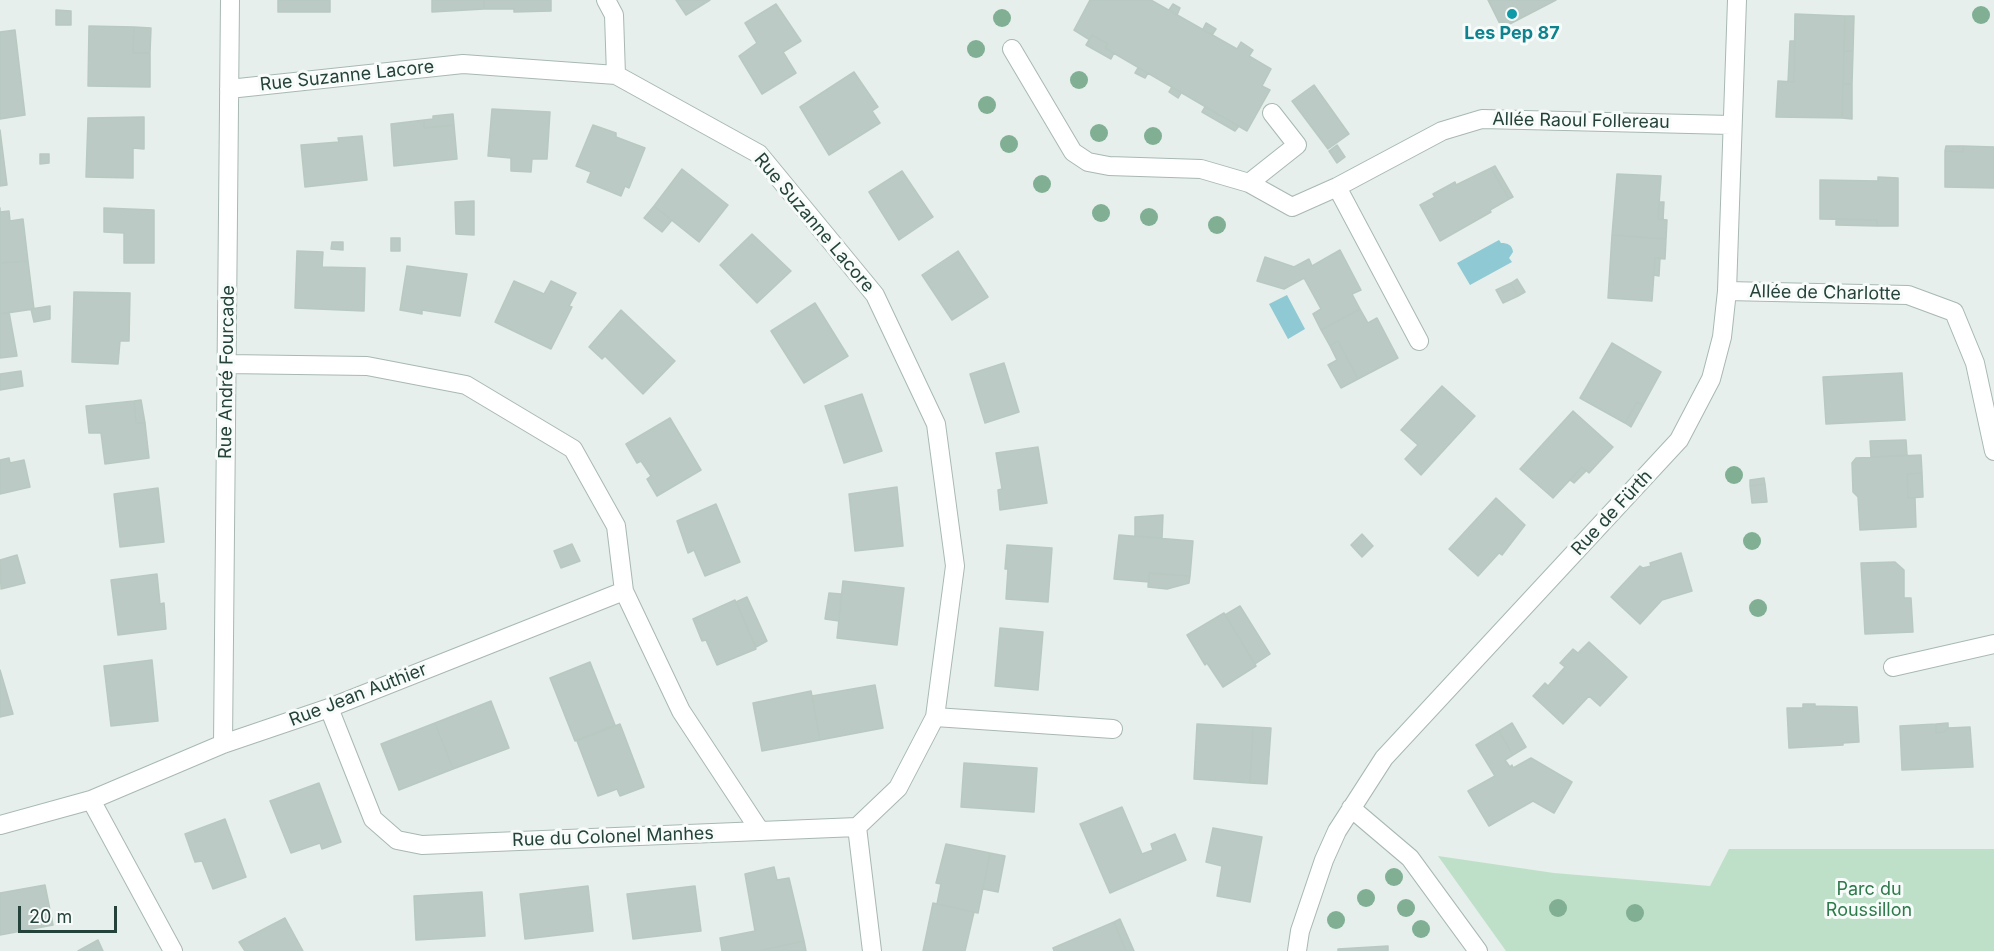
<!DOCTYPE html>
<meta charset="utf-8">
<style>
body{margin:0}
#map{position:relative;width:1994px;height:951px;overflow:hidden;background:#e6efeb;font-family:Inter,sans-serif}
canvas{display:block}
.scale{position:absolute;left:18px;top:906px;width:99px;height:27px;box-sizing:border-box;border:3px solid #24423a;border-top:0;padding-left:8px;font-size:18px;line-height:21px;white-space:nowrap;color:#24423a;-webkit-text-stroke:4px #f7fbf9;paint-order:stroke}
</style>
<div id="map">
<canvas width="1994" height="951"></canvas>
<div class="scale">20 m</div>
</div>
<script>
const ctx = document.querySelector('canvas').getContext('2d');
ctx.lineJoin = 'round';
function fill(path, color) { ctx.fillStyle = color; ctx.fill(path, 'evenodd'); }
function strokePath(path, color, width, dash) { ctx.strokeStyle = color; ctx.lineWidth = width; ctx.lineCap = dash ? 'butt' : 'round'; ctx.setLineDash(dash || []); ctx.stroke(path); }
function drawText(font, color, halo, rows, align = 'center') {
  ctx.font = font + ' Inter,sans-serif'; ctx.lineWidth = 6; ctx.setLineDash([]); ctx.textBaseline = 'middle'; ctx.strokeStyle = halo; ctx.fillStyle = color; for (const [text, x, y, turn = 0] of rows) {
    ctx.save(); ctx.translate(x, y); ctx.rotate((+turn || 0) * Math.PI / 180); ctx.textAlign = isNaN(turn) ? turn : align; if (halo) ctx.strokeText(text, 0, 0); ctx.fillText(text, 0, 0); ctx.restore();
  }
}
fill(new Path2D(`
 M1729,849H1994V951H1506L1438,856L1554,873L1710,886Z`), '#bfe0c8');
fill(new Path2D(`
 M1499,240L1501,243C1508,243 1512,245 1513,252L1509,258L1512,262L1470,285L1457,263Z
 M1287,295L1305,329L1288,339L1269,304Z`), '#8ec9d4');
const building = new Path2D(`
 M278,0H330V12H278Z
 M432,0H484V9L432,12Z
 M484,0H551V11L514,12V9H484Z
 M676,0H710L686,15Z
 M1090,0H1151L1237,49L1241,42L1253,50L1249,56L1271,69L1262,86L1270,90L1247,131L1105,48L1108,44L1092,35L1090,40L1074,30Z
 M1488,0H1556L1502,28Z
 M776,4L801,41L783,52L796,73L762,94L739,56L757,43L745,23Z
 M1173,4L1180,8L1177,15L1169,10Z
 M56,10L71,11V25H56Z
 M1795,14L1845,16L1842,118L1776,117L1778,81L1794,82Z
 M1845,16H1854L1853,51H1844Z
 M1206,23L1216,29L1212,35L1203,29Z
 M89,26L134,27L133,53H150V87L88,86Z
 M134,27L151,28L150,53H133Z
 M15,30L25,115L0,119V32Z
 M1092,35L1108,44L1105,48L1114,53L1111,59L1086,45Z
 M1790,41H1795L1794,82H1788Z
 M1844,51H1853L1852,84H1843Z
 M1138,68L1148,73L1145,78L1135,73Z
 M854,72L878,107L872,111L880,123L829,155L800,107Z
 M1843,84H1852V119L1842,118Z
 M1314,85L1349,134L1328,149L1292,101Z
 M1172,87L1181,93L1178,98L1169,92Z
 M1205,107L1239,126L1235,131L1202,112Z
 M492,109L550,112L547,159H532L531,172L511,171V158L488,156Z
 M453,114L454,125L424,128V120L433,119V116Z
 M144,117V149L133,148V178L86,177L88,118Z
 M424,120V128L454,125L457,159L394,166L391,124Z
 M593,125L616,133V137L645,148L629,188L625,186L621,196L587,182L591,172L576,166Z
 M0,130L7,185L0,186Z
 M362,136L367,180L305,187L301,145L339,142L338,138Z
 M1337,145L1345,157L1337,163L1329,151Z
 M1946,146H1963V152L1945,151Z
 M1963,146L1994,147V188L1945,187V151L1963,152Z
 M40,154H49V163L40,164Z
 M1495,166L1513,197L1509,199L1491,168Z
 M1491,168L1509,199L1490,210L1491,212L1440,241L1420,205L1435,197L1433,194L1455,182L1456,185Z
 M682,169L728,205L699,242L654,206Z
 M902,171L933,217L899,240L869,192Z
 M1617,174L1661,176L1658,219L1667,220L1666,239L1612,235Z
 M1878,177L1898,178V226H1877V220L1820,219V180L1878,181Z
 M474,201V235L456,234L455,202Z
 M1659,202H1664L1663,220L1658,219Z
 M654,206L672,220L662,232L644,218Z
 M0,208V212L9,211L10,221L23,219L28,261L0,263Z
 M104,208L154,210V263H124V233L104,232Z
 M1836,219L1877,220V226L1836,225Z
 M752,234L791,271L757,303L720,265Z
 M1612,235L1666,239L1665,259L1655,258L1652,301L1608,298Z
 M391,238H400V251H391Z
 M332,242H343V250L331,249Z
 M1340,250L1361,290L1352,294L1360,309L1321,330L1313,314L1321,309L1304,278L1284,289L1257,281L1265,257L1294,267L1309,259L1312,266Z
 M297,251L323,252L322,267L365,268L364,311L295,308Z
 M958,251L988,297L952,320L922,275Z
 M1655,258H1660L1659,276L1654,275Z
 M28,261L34,309L0,314V263Z
 M407,266L467,274L460,316L422,310V314L400,310Z
 M1517,279L1525,292L1518,296L1511,283Z
 M514,281L544,294L551,281L576,293L569,306L572,307L551,349L495,322Z
 M1511,283L1518,296L1503,303L1496,290Z
 M74,292L130,293L129,341H120L118,364L72,362Z
 M815,303L848,356L804,383L771,331Z
 M50,306V319L34,322L31,309Z
 M1360,309L1368,323L1377,318L1398,358L1358,379L1338,341L1330,346L1321,330Z
 M621,310L675,361L643,394L605,356L602,359L589,347Z
 M9,312L17,356L0,358V314Z
 M1338,341L1358,379L1341,388L1328,365L1337,360L1330,346Z
 M1612,343L1661,372L1643,405L1637,402L1625,423L1580,398Z
 M1004,363L1019,412L985,423L970,374Z
 M21,371L23,386L0,390V374Z
 M1902,373L1905,420L1826,424L1823,377Z
 M1442,386L1475,416L1421,475L1405,459L1418,445L1401,430Z
 M862,394L882,451L844,463L825,406Z
 M141,400L145,423H136L134,401Z
 M134,401L136,423H145L149,458L105,464L101,433H89L86,406Z
 M1637,402L1643,405L1631,427L1625,423Z
 M1573,411L1613,447L1589,473L1582,467L1553,498L1520,469Z
 M670,418L701,470L657,496L647,479L651,476L641,461L637,463L626,444Z
 M1906,440L1907,455L1871,457L1870,441Z
 M1038,447L1047,503L1000,510L998,490L1002,489L996,453Z
 M1921,455L1922,473L1907,474L1908,498H1915L1916,527L1860,530L1858,497L1853,492L1852,463L1856,458Z
 M9,458L10,463L24,460L30,487L0,494V460Z
 M1582,467L1586,471L1574,483L1570,480Z
 M1922,473L1923,497L1908,498L1907,474Z
 M1764,478L1765,484L1750,486V480Z
 M1765,484L1767,502L1752,503L1750,486Z
 M897,487L903,546L855,551L849,494Z
 M158,488L164,542L120,547L114,494Z
 M1496,498L1525,525L1502,555L1499,553L1478,576L1449,549Z
 M716,504L740,562L705,576L694,550L688,553L677,521Z
 M1163,515L1162,538L1135,536V517Z
 M1362,534L1373,546L1362,557L1351,545Z
 M1119,535L1193,541L1190,576L1149,573V582L1114,579Z
 M572,544L580,561L561,568L554,551Z
 M1007,545L1052,548L1048,602L1006,599L1008,569H1005Z
 M1681,553L1692,591L1662,600L1640,624L1611,597L1640,566L1643,568L1651,566L1650,563Z
 M17,555L25,583L1,589L0,560Z
 M1895,562L1904,570V598H1911L1913,632L1865,634L1861,563Z
 M1149,573L1190,576L1189,583L1167,589L1148,587Z
 M157,574L160,604L164,603L166,629L118,635L111,580Z
 M843,581L904,588L897,645L837,638Z
 M829,593L841,594L839,621L825,619Z
 M747,597L767,641L756,647L736,602Z
 M735,600L756,649L717,665L706,640L702,641L693,619Z
 M1240,606L1270,654L1255,664L1225,615Z
 M1224,613L1256,666L1223,687L1207,663L1205,665L1187,635Z
 M1000,628L1043,632L1038,690L995,686Z
 M1589,642L1627,677L1600,706L1589,696L1563,724L1533,696L1545,683L1548,686L1565,667L1560,663L1573,649L1578,653Z
 M152,660L158,721L111,726L104,666Z
 M590,662L615,725L575,741L550,678Z
 M0,670L13,714L0,717Z
 M875,685L883,728L820,740L812,696Z
 M811,691L820,740L762,751L753,703Z
 M491,701L509,748L453,769L435,723Z
 M1803,704H1815V706L1857,707L1859,742L1843,743V745L1789,748L1787,708H1803Z
 M435,723L453,769L399,790L381,744Z
 M1512,723L1526,747L1513,755L1499,731Z
 M1948,723V728L1944,732L1936,733V724Z
 M620,724L644,787L620,796L617,789L598,796L577,741Z
 M1197,724L1253,727L1250,783L1194,779Z
 M1936,724V733L1944,732L1948,728L1970,727L1973,767L1902,770L1900,726Z
 M1253,727L1271,728L1267,784L1250,783Z
 M1499,731L1513,755L1505,760L1510,767L1512,765L1513,768L1531,758L1572,782L1554,813L1533,801L1489,826L1468,791L1495,776L1476,745Z
 M964,763L1037,768L1034,812L961,807Z
 M319,783L341,842L322,849L320,843L291,853L270,801Z
 M1122,807L1142,854L1153,850L1151,844L1175,834L1186,860L1110,893L1080,824Z
 M225,819L246,877L213,889L202,861L195,862L185,834Z
 M1213,828L1262,837L1250,902L1217,896L1222,866L1206,862Z
 M946,844L990,853L978,913L937,904L941,884L936,883Z
 M990,853L1005,856L998,892L983,889Z
 M774,867L777,880L789,878L804,941L758,951H722L720,938L755,931L745,874Z
 M45,885L53,925L0,935V893Z
 M588,886L593,931L525,939L520,894Z
 M695,886L701,931L633,939L627,894Z
 M482,892L485,936L416,940L414,896Z
 M933,903L974,912L965,951H923Z
 M285,918L303,951H245L239,942Z
 M1120,919L1134,951H1126L1114,922Z
 M1114,922L1126,951H1054L1053,948Z
 M98,940L103,951H78Z
 M804,941L806,951H758Z
 M1388,946V951H1338V949Z`);
fill(building, '#bbcac4');
strokePath(building, '#b8c9c2', 1.5);
const minor = new Path2D(`
 M606,0L614,15L616,75
 M1012,49L1073,152L1088,162L1109,166L1201,169L1249,183L1292,207L1337,187L1442,131L1482,119L1731,125
 M229,89L463,64L616,75L759,154L875,295L936,424L955,566L935,717L898,788L857,827
 M1249,183L1297,145L1272,113
 M1337,187L1419,341
 M1727,291L1908,295L1954,312L1975,363L1994,451
 M227,364L367,366L466,385L573,449L616,526L624,591L681,711L760,831
 M1893,667L1994,644
 M329,708L373,819L397,840L422,845L857,827
 M935,717L1113,729
 M223,744L230,0
 M91,800L223,744L329,708L624,591
 M1351,808L1410,858L1478,951
 M0,825L91,800L173,951
 M857,827L872,951
 M1297,951L1300,931L1324,860L1337,831L1384,758L1679,440L1711,379L1722,337L1727,291L1737,0`);
strokePath(minor, '#a8b8b2', 20);
strokePath(minor, '#fff', 18);
ctx.fillStyle = '#80af93';
for (const [x, y] of [
 [1981,15],
 [1002,18],
 [976,49],
 [1079,80],
 [987,105],
 [1099,133],
 [1153,136],
 [1009,144],
 [1042,184],
 [1101,213],
 [1149,217],
 [1217,225],
 [1734,475],
 [1752,541],
 [1758,608],
 [1394,877],
 [1366,898],
 [1406,908],
 [1558,908],
 [1635,913],
 [1336,920],
 [1421,929]
]) { ctx.beginPath(); ctx.arc(x, y, 9, 0, 2 * Math.PI); ctx.fill(); }
for (const [x, y, r, color] of [
 [1512,14,6,"#0f9aa8"]
]) { const dot = new Path2D(); dot.arc(x, y, r, 0, 2 * Math.PI); ctx.fillStyle = color; ctx.fill(dot); strokePath(dot, '#f7fbf9', 2); }
drawText('bold 18px', '#0d838f', '#f7fbf9', [
 ["Les Pep 87",1512,34]
]);
drawText('18px', '#24423a', '#f7fbf9', [
 ["Rue Suzanne Lacore",347,76,-6],
 ["Allée Raoul Follereau",1581,121,1],
 ["Rue Suzanne Lacore",814,223,50],
 ["Allée de Charlotte",1825,293,1],
 ["Rue André Fourcade",227,372,-89],
 ["Rue de Fürth",1612,513,-47],
 ["Rue Jean Authier",358,695,-21],
 ["Rue du Colonel Manhes",613,837,-2]
]);
drawText('18px', '#2d7a4b', '#f7fbf9', [
 ["Parc du",1869,890],
 ["Roussillon",1869,911]
]);
</script>
